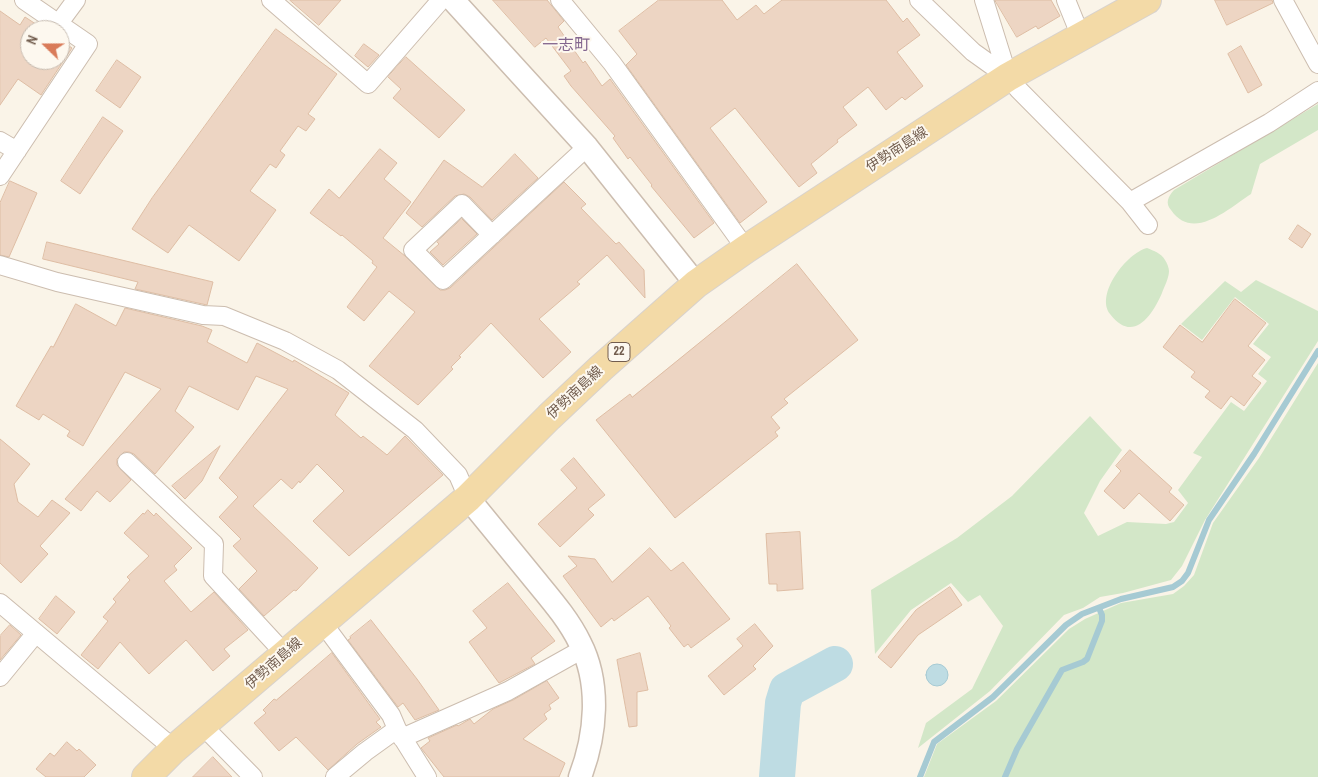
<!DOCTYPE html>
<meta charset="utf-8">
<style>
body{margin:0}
#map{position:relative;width:1318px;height:777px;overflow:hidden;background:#faf4e8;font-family:"Archivo Narrow",sans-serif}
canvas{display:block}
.north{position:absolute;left:20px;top:20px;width:50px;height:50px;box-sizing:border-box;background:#fdf8ef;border:1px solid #c5baaf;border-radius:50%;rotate:292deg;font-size:14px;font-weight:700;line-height:20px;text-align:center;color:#725d4e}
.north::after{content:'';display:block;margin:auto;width:18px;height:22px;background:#d97b59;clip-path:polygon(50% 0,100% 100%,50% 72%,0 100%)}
</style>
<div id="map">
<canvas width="1318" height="777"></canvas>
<div class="north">N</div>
</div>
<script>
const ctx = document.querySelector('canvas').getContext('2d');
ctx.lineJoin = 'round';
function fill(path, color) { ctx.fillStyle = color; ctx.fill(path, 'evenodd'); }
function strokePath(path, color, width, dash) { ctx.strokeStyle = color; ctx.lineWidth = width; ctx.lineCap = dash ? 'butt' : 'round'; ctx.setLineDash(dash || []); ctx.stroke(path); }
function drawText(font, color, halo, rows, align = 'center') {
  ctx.font = font + ' "Archivo Narrow","Noto Sans JP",sans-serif'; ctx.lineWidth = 4; ctx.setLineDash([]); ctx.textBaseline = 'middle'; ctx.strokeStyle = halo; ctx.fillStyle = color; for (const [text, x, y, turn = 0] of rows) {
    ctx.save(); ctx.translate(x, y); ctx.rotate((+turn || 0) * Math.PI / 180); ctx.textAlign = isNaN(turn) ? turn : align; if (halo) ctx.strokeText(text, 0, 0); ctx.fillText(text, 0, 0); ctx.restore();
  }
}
fill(new Path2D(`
 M1318,104V130L1260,164L1251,194C1228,209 1193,242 1171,210C1165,203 1168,197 1174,190Z
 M1147,248C1154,251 1161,253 1165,260C1167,263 1169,268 1169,271C1169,278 1164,287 1162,293C1152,316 1133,344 1110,314C1095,294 1127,253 1147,248Z
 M1256,280L1318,311V341L1205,520L1182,566L1171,580L1123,593L1100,597L1083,608L1064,615L990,691L918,748L926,723L972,689L1003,626L980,595L968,602L951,583L911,610L875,654L871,590L957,538L1012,496L1090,416L1122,450L1100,481L1084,513L1098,536L1127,522L1166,524L1174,522L1188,503L1178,490L1202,457L1193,453L1231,402L1244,411L1267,381L1258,374L1271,357L1253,344L1269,324L1235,297L1202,340L1181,324L1225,281L1241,292Z
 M1318,363V777H924L937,744L996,701L1069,629L1085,619L1121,603L1173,594L1184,586L1194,575L1213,523L1259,458Z`), '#d3e7c8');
const water = new Path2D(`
 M926 675a11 11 0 1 1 22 0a11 11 0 1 1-22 0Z`);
fill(water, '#bedce3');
strokePath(water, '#a6cad3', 1);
strokePath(new Path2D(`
 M920,777L934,742L993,697L1066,625L1082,614L1121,599L1173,587L1182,581L1188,573L1209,520L1254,454L1318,351
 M1005,777L1017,749L1062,670L1083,662L1087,659L1102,621V615L1099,608`), '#a6cad3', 6);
strokePath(new Path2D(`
 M777,777L783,703L787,690L835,664`), '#bedce3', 36);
const building = new Path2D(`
 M290,0H341L319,25Z
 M493,0H547L564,21L558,27L583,63L585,61L602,86L610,79L714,223L694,238L651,186L652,185L630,157L628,159L613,138L615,136L571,86L564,76L571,71L546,38L535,47Z
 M659,0H722L737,20L756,5L764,14L782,0H886L903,22L907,18L920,35L897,52L923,86L905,100L902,97L886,110L868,87L843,107L857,125L837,140L838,142L811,164L817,173L799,187L735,108L710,128L767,202L740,223L626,65L637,54L619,31Z
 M995,0H1051L1060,16L1038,29L1036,26L1017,37Z
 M1215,0H1272L1273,3L1227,25Z
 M0,11L20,25L25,17L45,30H30V60H60V40L72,48L41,95L18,79L0,105Z
 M276,29L337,74L308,114L315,119L306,131L298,126L280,151L285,155L276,168L270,164L250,191L276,210L239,261L189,225L168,253L132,229L152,198Z
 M364,44L379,55L368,67L355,56Z
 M1241,46L1262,85L1248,93L1228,54Z
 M406,57L465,110L439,138L393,98L401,89L388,77Z
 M117,60L141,77L120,108L96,91Z
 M103,117L123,131L102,161L80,194L61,181Z
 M380,149L397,163L384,179L411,202L383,238L405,256L440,290H445L450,288L564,182L586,204L581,208L616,244L619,242L644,270L645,298L607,255L577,282L580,284L539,319L571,352L543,378L491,323L459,356L461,357L451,367L453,369L418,405L369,366L415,312L389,291L364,321L347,307L377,267L372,263L373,261L342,235L341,236L310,213L329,189L339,198Z
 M515,154L538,178L492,220L470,197L464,194L455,196L422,227L406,213L444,160L482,187Z
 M10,181L37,193L9,257L0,255V203Z
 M462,219L477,234L443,265L430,252L439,244L437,242Z
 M1298,225L1311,234L1302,248L1289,239Z
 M47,242L213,282L207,305L135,289L138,282L43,259Z
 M797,264L858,340L784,399L788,403L771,417L780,428L775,432L778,436L675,518L596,420L630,394L632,397Z
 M1235,299L1266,323L1248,346L1265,360L1252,376L1261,383L1244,406L1231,396L1221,409L1205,397L1210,391L1191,377L1195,372L1163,347L1180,325L1202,342Z
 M76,304L116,326L125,308L202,326L212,330L207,342L247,363L257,343L293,362L294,360L349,393L335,415L361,438L363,436L387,455L405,436L443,475L349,556L313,521L344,491L317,464L300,483L299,481L292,489L281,479L253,506L318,568L296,591L294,590L264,616L239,589L257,571L233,546L241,539L219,517L238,497L219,478L288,389L256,376L238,410L189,386L175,411L194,427L155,474L134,454L129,452H124L117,459V465L131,480L110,502L97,491L81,511L65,499L161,389L125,372L83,446L67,436L70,431L43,414L39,420L16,406L51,346L53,347Z
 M0,439L30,464L14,484L18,502L38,517L52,500L70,513L40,546L48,554L21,583L0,563Z
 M220,446L202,481L185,499L172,486Z
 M1130,450L1172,488L1169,492L1184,505L1170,521L1139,493L1124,509L1104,491L1121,471L1116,466Z
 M574,458L605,495L588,509L594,515L560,547L538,524L577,488L561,470Z
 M148,510L154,516L156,513L192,548L174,566L177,570L164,581L191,612L214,592L248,630L224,649L230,656L213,671L186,640L149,674L120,642L98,669L81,655L108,621L103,617L116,602L113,599L130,580L127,577L149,556L124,533L143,513L144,514Z
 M800,532L803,589L777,591V584H769L766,534Z
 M650,548L671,571L683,562L730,619L691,648L688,644L684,647L669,628L671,626L648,596L614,621L612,618L601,627L563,576L577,566L568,556L595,559L612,582Z
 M508,583L555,641L531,658L535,664L499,683L469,642L487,628L473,611Z
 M950,587L962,605L918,635L891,668L878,657L916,610Z
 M56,596L75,612L57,634L39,619Z
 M371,620L417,679L439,710L415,720L403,703L398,707L348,640L351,638L350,637Z
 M755,624L773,646L753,666L756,669L724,695L708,676L743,646L737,639Z
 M10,625L21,635L0,660V636Z
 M332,653L380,719L376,722L381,727L357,744L328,770L296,737L279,751L254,723L266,713L263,710L274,699L276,700Z
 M640,653L648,690L637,692V726L629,727L617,660Z
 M547,681L559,698L549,705L551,709L544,714L547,719L523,739L565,763L559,777H444L421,748L430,741L428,738L457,725L458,726L470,719L474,724L493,709L513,700Z
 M67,742L77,751L79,749L96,765L84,777H46L36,769L50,753L54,756Z
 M213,757L232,777H193Z`);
fill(building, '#edd5c3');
strokePath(building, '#debda4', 1);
const minor = new Path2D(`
 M271,0L368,84L441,0
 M560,0L612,63L746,249
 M919,0L973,52L1008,77L1019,90L1130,202L1148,225
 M984,0L1008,77
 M1066,0L1081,37
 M1283,0L1318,64
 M59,23L76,0
 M0,141L17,151
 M0,176L88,44L24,0
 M1130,202L1269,123L1318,91
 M492,235L462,204L413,250L443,280L587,147
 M0,265L57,282L203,315L224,316L285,341L338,370L415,430L458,475L468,498
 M127,462L214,544L213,576L285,654
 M0,603L174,749
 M322,622L391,715L397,729L365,752L335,777
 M0,677L36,633
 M202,725L253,777
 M397,729L427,777
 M402,738L508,691L583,649`);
const tertiary = new Path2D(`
 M453,0L587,147L696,284
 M468,498C489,524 510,549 531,575C548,596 568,618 580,643C601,684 596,735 580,777`);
const primary = new Path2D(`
 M146,777L174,749L468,498L549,417L601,368L696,284L746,249L1008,77L1147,0`);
strokePath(minor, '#ccbdaf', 20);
strokePath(tertiary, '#ccbdaf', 25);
strokePath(primary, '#d8d2cd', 30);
strokePath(minor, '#fff', 18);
strokePath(tertiary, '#fff', 22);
strokePath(primary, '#f3daa7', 28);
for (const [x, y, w] of [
 [619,352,22]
]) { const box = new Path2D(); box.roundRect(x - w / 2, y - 9.5, w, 19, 4); ctx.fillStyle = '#fdf8ef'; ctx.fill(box); strokePath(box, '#725d4e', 1); }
drawText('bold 12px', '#725d4e', null, [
 ["22",619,352]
]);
drawText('14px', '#725d4e', '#fdf8ef', [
 ["伊勢南島線",897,150,-33],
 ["伊勢南島線",575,393,-43],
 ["伊勢南島線",274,664,-41]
]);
drawText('16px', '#83668e', '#fdf8ef', [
 ["一志町",566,46]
]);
</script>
